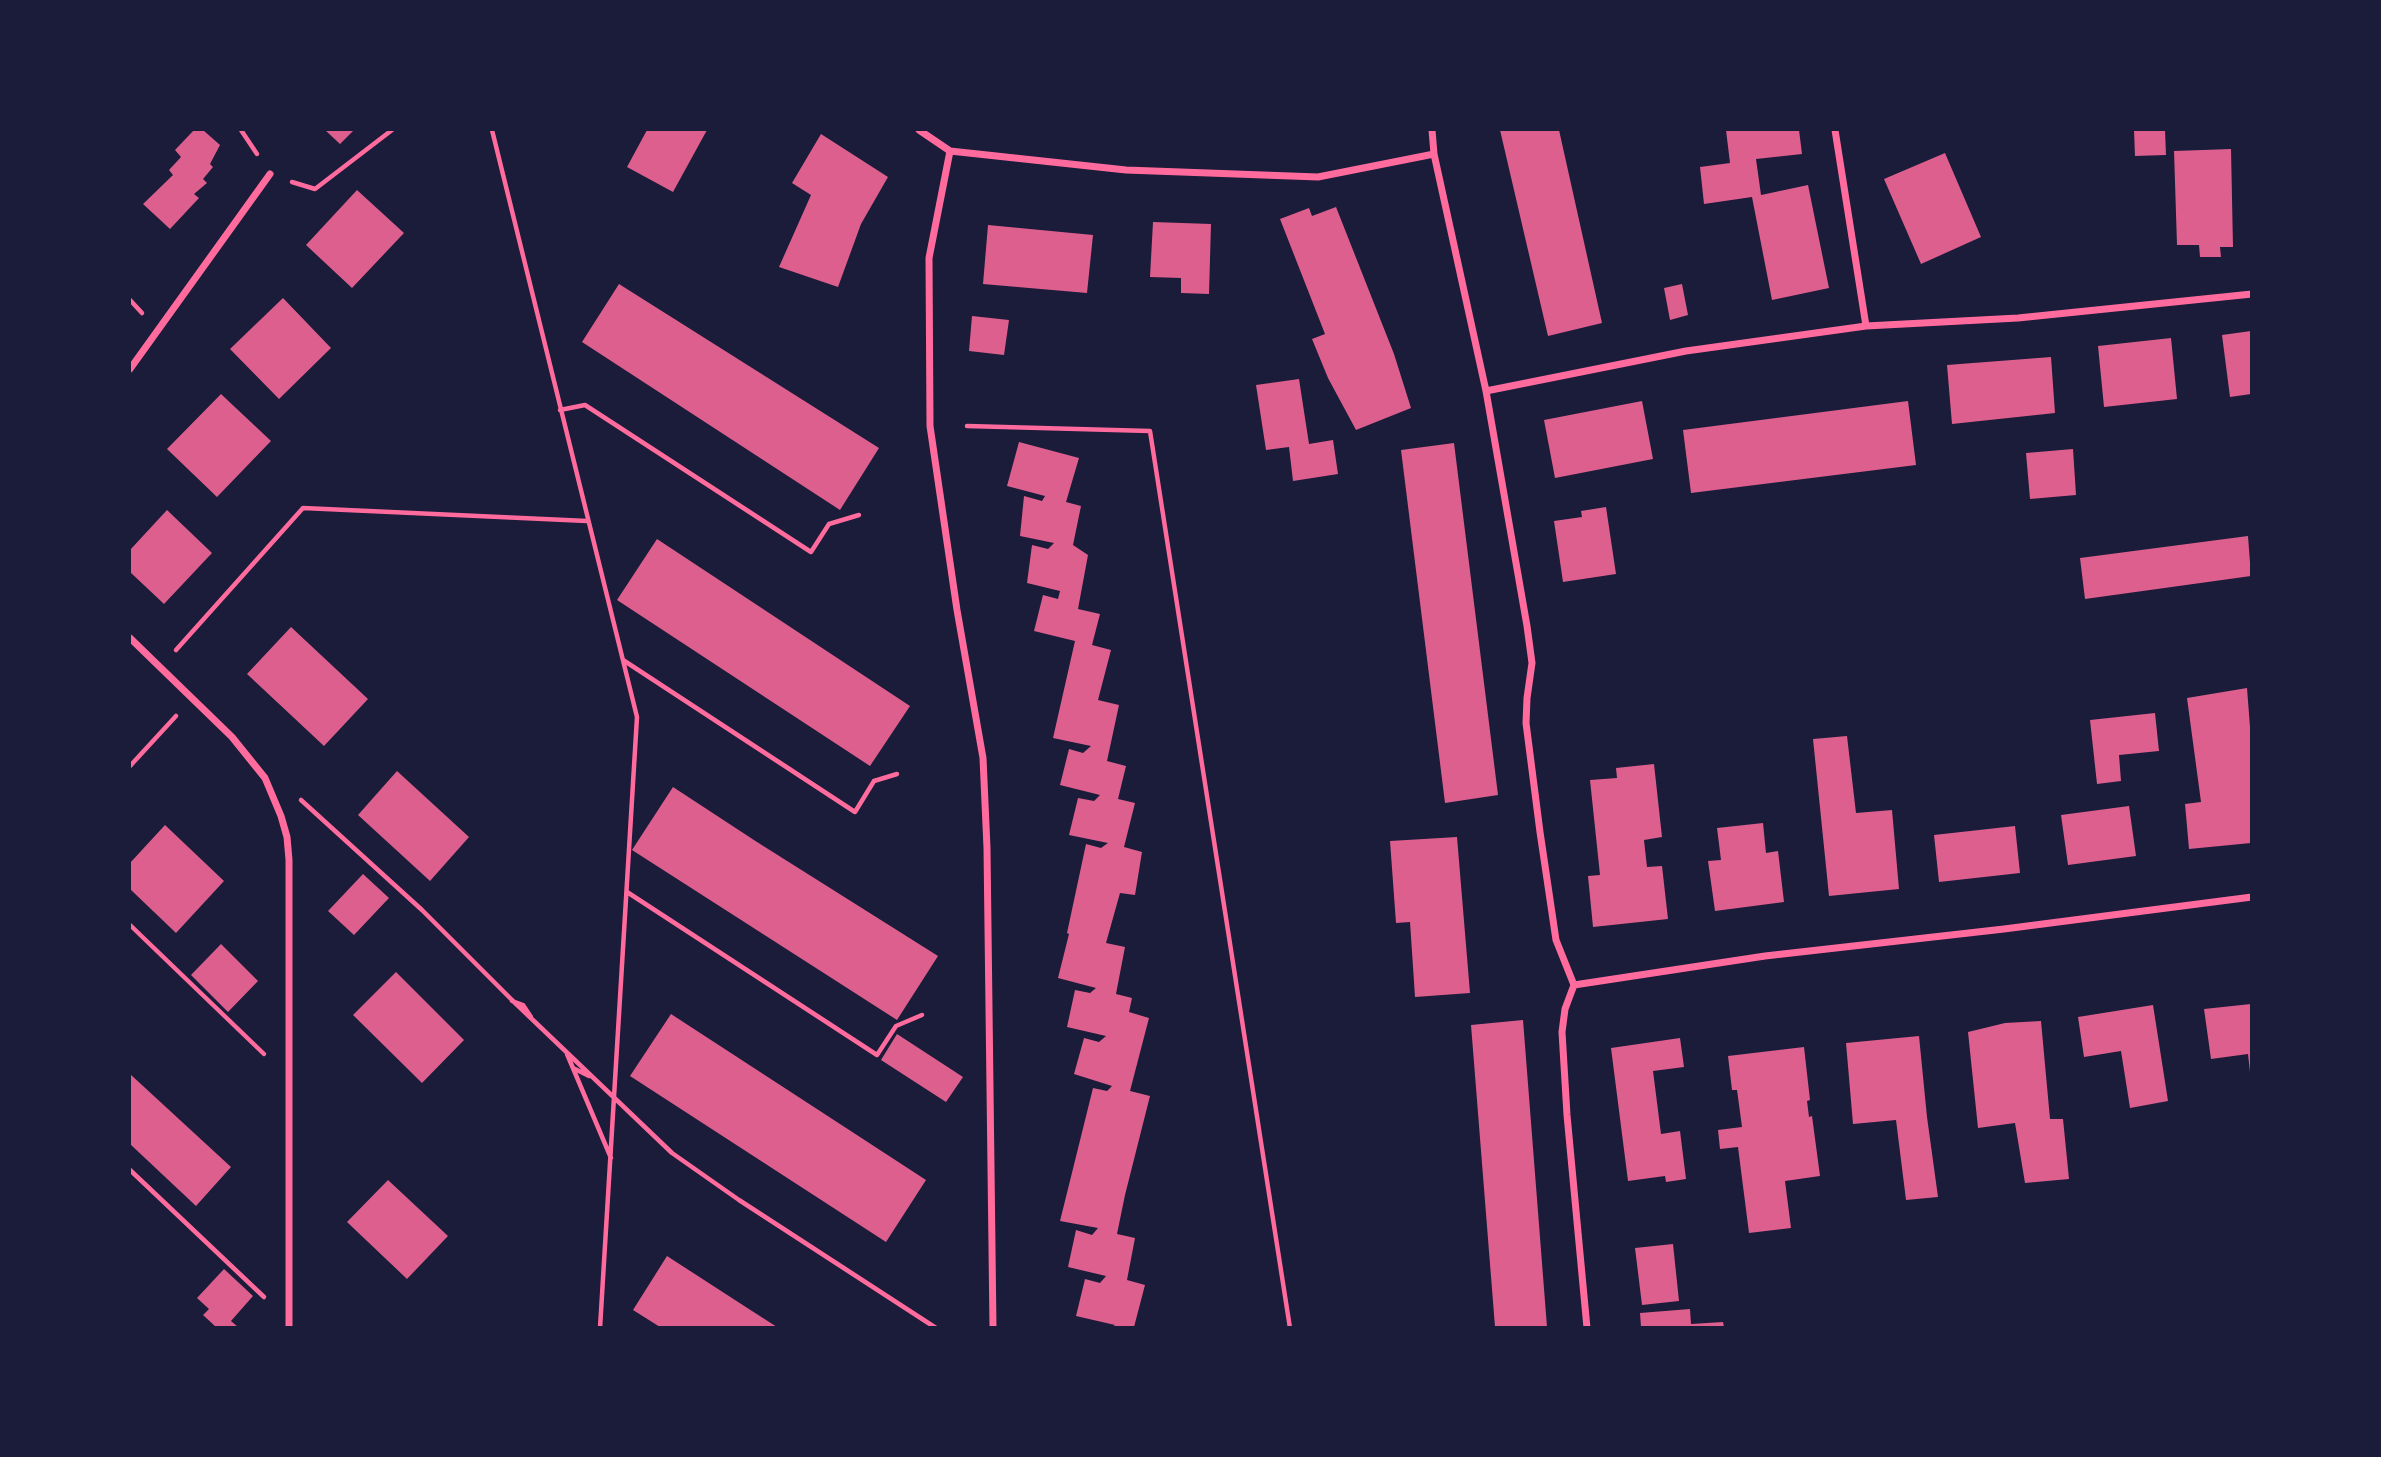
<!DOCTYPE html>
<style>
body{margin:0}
#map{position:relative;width:2381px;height:1457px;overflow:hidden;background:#1b1b3a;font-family:"IBM Plex Sans",sans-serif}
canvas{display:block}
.frame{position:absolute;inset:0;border:131px solid #1b1b3a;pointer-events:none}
</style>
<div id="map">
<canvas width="2381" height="1457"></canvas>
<div class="frame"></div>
</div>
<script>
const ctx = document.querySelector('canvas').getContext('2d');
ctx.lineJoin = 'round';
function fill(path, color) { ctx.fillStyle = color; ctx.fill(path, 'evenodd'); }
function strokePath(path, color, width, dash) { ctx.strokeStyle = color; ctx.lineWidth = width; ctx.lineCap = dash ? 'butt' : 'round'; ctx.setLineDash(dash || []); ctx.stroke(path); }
fill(new Path2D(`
 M194,130H203L220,145L210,164L213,167L203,179L207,183L194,194L199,198L170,229L143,204L173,175L169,170L181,157L175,150Z
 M325,130H354L340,144Z
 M647,130H707L673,192L627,167Z
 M1500,130H1559L1602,323L1548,336Z
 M1726,130H1799L1802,154L1756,159L1761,195L1808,185L1829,288L1772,300L1752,197L1704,204L1700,167L1730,163Z
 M2134,130H2165L2166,155L2135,156Z
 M821,134L888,177L861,224L838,287L779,267L811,195L792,183Z
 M2231,149L2233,247H2220L2221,257H2200L2199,245H2177L2174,151Z
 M1945,153L1981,237L1921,264L1884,179Z
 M357,190L404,233L352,288L306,245Z
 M1336,207L1394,354L1411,408L1356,430L1328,378L1312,339L1325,334L1280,219L1309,208L1312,216Z
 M1153,222L1211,224L1209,294L1181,293V278L1150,277Z
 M988,225L1093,235L1087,293L983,284Z
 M619,284L879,448L840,510L582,342Z
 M1682,284L1688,315L1670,320L1664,288Z
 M283,298L331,348L279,399L230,349Z
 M972,316L1009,320L1004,355L969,351Z
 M2251,331V394L2230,397L2222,335Z
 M2171,338L2177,399L2104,407L2098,346Z
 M2051,357L2055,413L1952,424L1947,365Z
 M1299,379L1309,444L1333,440L1338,474L1293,481L1289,447L1266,450L1256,385Z
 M221,394L271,441L217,497L167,449Z
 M1642,401L1653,459L1555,478L1544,420Z
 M1908,401L1916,465L1691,493L1683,430Z
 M1019,442L1079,458L1066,502L1081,506L1073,545L1088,555L1078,609L1100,614L1092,645L1111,650L1098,700L1119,705L1107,761L1126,766L1118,799L1135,803L1124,847L1142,852L1135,895L1120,893L1106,943L1125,947L1116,994L1132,998L1129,1012L1149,1018L1130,1091L1150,1096L1125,1195L1117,1234L1135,1238L1127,1280L1145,1285L1134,1327H1112L1115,1325L1076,1316L1085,1279L1100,1283L1106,1276L1068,1267L1076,1230L1092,1235L1098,1228L1060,1221L1093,1088L1107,1091L1112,1086L1074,1074L1084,1038L1099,1042L1106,1036L1067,1027L1075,990L1090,993L1096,988L1058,978L1069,934L1067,933L1086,844L1101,848L1108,843L1069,835L1078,798L1094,801L1100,795L1060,785L1069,749L1083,753L1091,746L1053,738L1075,641L1034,631L1043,595L1058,599L1060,591L1027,583L1032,545L1048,549L1054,543L1020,536L1024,496L1042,501L1045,496L1007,486Z
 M1454,443L1498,795L1445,803L1401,450Z
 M2073,449L2076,495L2030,499L2026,453Z
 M1606,507L1616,574L1563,582L1554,521L1582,517L1581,511Z
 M167,510L212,553L164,604L130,572V550Z
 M2248,536L2251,576L2085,599L2080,558Z
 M657,539L910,706L870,766L617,600Z
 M291,627L368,699L324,746L247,674Z
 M2247,688L2251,740V843L2189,849L2185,804L2201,802L2187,698Z
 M2155,713L2159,751L2119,755L2121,781L2097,784L2090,720Z
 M1847,736L1856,813L1892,810L1899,889L1829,896L1813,739Z
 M1654,764L1662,837L1644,840L1647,867L1662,866L1668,919L1593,927L1588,876L1600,875L1590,780L1617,778L1616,768Z
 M397,771L469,837L430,881L358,815Z
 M673,787L757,842L938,956L897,1020L632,850Z
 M2129,806L2136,856L2068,865L2061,815Z
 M1763,823L1766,853L1778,851L1784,902L1715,911L1708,861L1721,860L1717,828Z
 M165,825L224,881L176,933L130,889V863Z
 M2015,826L2020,873L1939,882L1934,835Z
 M1457,837L1470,993L1415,997L1410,922L1396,923L1390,841Z
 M363,874L389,898L354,935L328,911Z
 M221,944L258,981L228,1012L191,975Z
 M396,972L464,1040L422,1083L353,1015Z
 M2251,1004V1072H2250L2248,1054L2211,1059L2204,1009Z
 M2153,1005L2168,1101L2130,1108L2121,1051L2084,1057L2078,1017Z
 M671,1014L926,1180L886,1242L630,1076Z
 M1523,1020L1547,1327H1495L1471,1025Z
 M2041,1021L2050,1119H2063L2069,1179L2025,1183L2015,1123L1978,1128L1968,1032L2005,1023Z
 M897,1034L963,1077L946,1102L881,1060Z
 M1919,1036L1927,1117L1938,1197L1906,1200L1896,1120L1853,1124L1846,1043Z
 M1680,1038L1684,1067L1653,1071L1661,1134L1680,1131L1686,1179L1666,1182L1665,1176L1628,1181L1611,1048Z
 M1804,1047L1810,1100L1807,1101L1809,1117L1812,1116L1820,1176L1785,1181L1791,1228L1749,1233L1738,1147L1720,1149L1718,1130L1742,1127L1737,1090H1732L1728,1056Z
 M130,1074L231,1167L196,1206L130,1144Z
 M388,1180L448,1236L407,1279L347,1222Z
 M1673,1244L1679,1301L1642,1305L1635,1248Z
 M667,1256L752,1311L777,1327H660L633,1310Z
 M224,1269L253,1296L231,1321L238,1327H216L203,1315L209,1309L197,1298Z
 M1690,1309L1691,1324L1723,1322L1724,1327H1641L1640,1313Z`), '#dd5f8e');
strokePath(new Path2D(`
 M241,130L257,154
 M492,130L637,717L600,1328
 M292,182L315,189L392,130
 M130,300L142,313
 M560,410L585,405L811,552L829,524L859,515
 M967,426L1150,431L1290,1328
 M176,650L303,508L587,521
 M623,660L855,812L874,781L897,774
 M130,766L176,716
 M301,800L422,910L512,1000L672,1153L739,1200L936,1328
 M627,892L877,1055L896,1026L922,1015
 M130,925L264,1054
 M512,1001L523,1005L531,1017
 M567,1054L611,1158
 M573,1068L589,1076
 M130,1170L264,1297`), '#ff6b9d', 4.5);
strokePath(new Path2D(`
 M919,130L950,151L1126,170L1318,177L1434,154
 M1432,130L1434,154L1486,391L1527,626L1532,663L1527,698L1526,723L1540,832L1556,940L1574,985L1565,1009L1562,1032L1567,1115L1587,1328
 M1835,130L1866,326
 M950,151L929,258L930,426L957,610L983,758L987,848L993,1328
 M130,369L270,174
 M1486,391L1686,351L1866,326L2018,318L2252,294
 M130,638L232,737L265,778L281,816L287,837L289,860V1328
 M1574,985L1765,956L2004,929L2252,897`), '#ff6b9d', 7);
</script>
